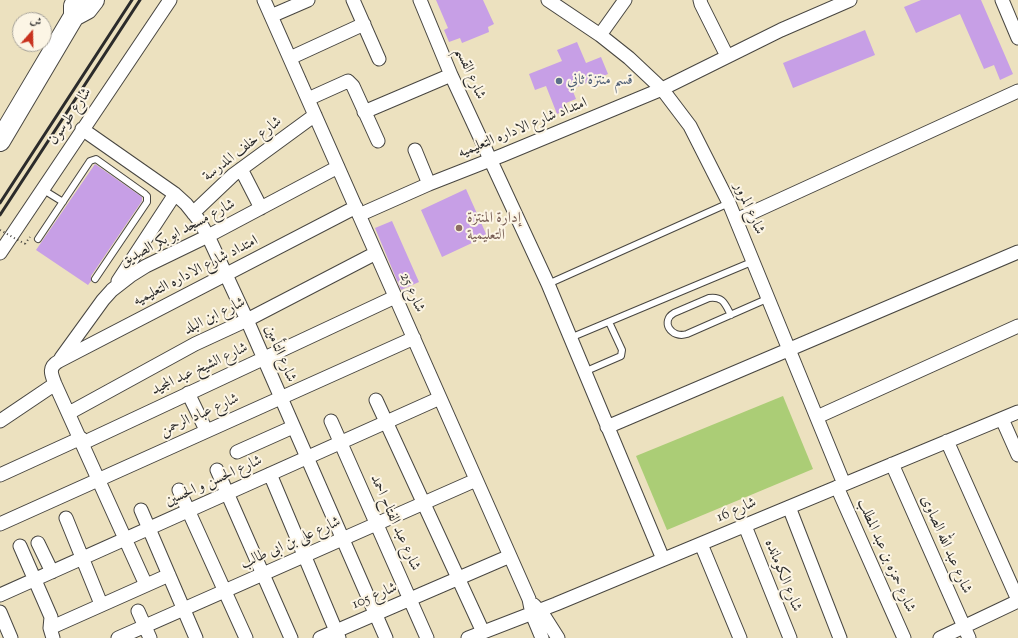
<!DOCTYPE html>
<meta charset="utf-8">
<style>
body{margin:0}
#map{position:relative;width:1018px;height:638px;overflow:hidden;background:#ece1bf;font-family:"Sorts Mill Goudy",Amiri,serif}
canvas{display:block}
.north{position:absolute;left:12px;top:12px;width:40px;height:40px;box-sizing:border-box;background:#fcf5e5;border:1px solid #a8a49b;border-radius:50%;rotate:20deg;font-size:11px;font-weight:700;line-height:16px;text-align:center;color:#2b2b2b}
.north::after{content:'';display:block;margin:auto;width:14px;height:18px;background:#c8321e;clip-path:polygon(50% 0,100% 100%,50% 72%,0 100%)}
</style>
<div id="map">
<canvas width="1018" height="638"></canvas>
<div class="north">ش</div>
</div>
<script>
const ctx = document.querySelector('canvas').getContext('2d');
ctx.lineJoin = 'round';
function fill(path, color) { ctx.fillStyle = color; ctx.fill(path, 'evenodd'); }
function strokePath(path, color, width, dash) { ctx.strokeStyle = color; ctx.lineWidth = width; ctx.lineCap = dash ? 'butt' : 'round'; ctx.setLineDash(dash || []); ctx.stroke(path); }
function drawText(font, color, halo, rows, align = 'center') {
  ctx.font = font + ' "Sorts Mill Goudy",Amiri,serif'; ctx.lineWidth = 4; ctx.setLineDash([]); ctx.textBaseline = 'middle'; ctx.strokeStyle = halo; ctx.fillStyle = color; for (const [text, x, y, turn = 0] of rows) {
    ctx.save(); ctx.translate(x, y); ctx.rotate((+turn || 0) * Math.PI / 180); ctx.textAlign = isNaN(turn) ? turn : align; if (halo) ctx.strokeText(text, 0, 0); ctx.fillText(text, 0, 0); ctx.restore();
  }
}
fill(new Path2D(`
 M783,396L813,469L667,530L636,456Z`), '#abcd76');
fill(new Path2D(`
 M436,0H483L494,24L488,27L489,32L462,43L460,38L449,42L444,30L448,28Z
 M921,0H981L1013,74L1000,80L994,65L984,69L960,14L916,33L904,7Z
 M865,30L875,55L793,88L783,63Z
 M577,42L586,63L601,57L608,74L572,89L576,99L566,103L568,109L557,114L546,86L535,90L529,74L562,61L557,50Z
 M95,164L142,197V201L91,276V281L88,285L36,250Z
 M466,189L487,236L442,257L421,210Z
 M392,221L419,282L401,290L375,228Z`), '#c79fe6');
const lane = new Path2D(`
 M42,189L63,202
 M38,239L90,161L96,159L145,194L147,196V202L95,279
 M548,284L729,203
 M731,315C725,304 723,296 709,298L674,313C660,321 671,339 687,334L769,298
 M570,338L754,261
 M584,372L621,356L622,350L609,322`);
const street = new Path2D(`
 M264,0L529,599L532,614L542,638
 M353,0L379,59
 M420,0L451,75L548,284L663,559
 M548,0L600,35L629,58L662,89L690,126L729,203L844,484
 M700,0L701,4L727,56
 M1002,0L1018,38
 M271,16L308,0
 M600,35L625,0
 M290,58L364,24
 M308,99L348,81L353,86L378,141
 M364,112L451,75
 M82,129L175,194L186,204L198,219L208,236L247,320L386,638
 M415,150L429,184
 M241,169L261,208
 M193,213L233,175L315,115
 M359,215L429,184L503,155L662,89L781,30L850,0
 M736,220L1018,91
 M0,253L170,0
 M118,281L175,194
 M61,358L103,300L112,290L130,276L146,266L208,236L338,167
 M188,393L206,430
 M376,400L483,632
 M69,413L195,344L247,320L376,253
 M817,417L1018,326
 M1002,419L1018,455
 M0,421L55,384
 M331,421L427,638
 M607,427L1018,252
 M947,441L1018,600
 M83,443L395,297
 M237,452L293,427
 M892,464L969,638
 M217,470L291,638
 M270,474L339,638
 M0,475L81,438
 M837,487L904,638
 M179,490L246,638
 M789,507L840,638
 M141,510L196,638
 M66,518L101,604
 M0,524L414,338
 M745,526L790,638
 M38,543L52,572
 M701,544L740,638
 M20,546L51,617L50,628L53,638
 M146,585L55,384C51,374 48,367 59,361L356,207
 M0,595L440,398
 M534,605L544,616L558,638
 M138,611L150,638
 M0,612L11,638
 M50,628L169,575
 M118,638L476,480
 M320,638L510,556
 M468,638L556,604L1018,412
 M940,638L1018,601`);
const primary = new Path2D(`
 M74,16L87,9L94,0
 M0,141L74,16V6L77,0`);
strokePath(lane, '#484641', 8);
strokePath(street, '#484641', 15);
strokePath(primary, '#484641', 22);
strokePath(new Path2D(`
 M25,244L30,237`), '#484641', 2, [1, 3]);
strokePath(lane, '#fff', 6);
strokePath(street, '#fff', 13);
strokePath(primary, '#fff', 20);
strokePath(new Path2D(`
 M0,203L132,0
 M0,215L140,0`), '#2b2b2b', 3);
strokePath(new Path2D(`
 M0,230L25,244`), '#484641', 2, [1, 3]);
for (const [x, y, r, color] of [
 [559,81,4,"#5c6f8a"],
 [459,228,4,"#8d6e63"]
]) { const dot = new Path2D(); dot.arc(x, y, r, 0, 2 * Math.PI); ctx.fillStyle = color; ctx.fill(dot); strokePath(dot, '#fcf5e5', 1.5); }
drawText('15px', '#2b2b2b', '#fcf5e5', [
 ["شارع القسم",469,74,66],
 ["شارع طوسون",71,117,-56],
 ["امتداد شارع الاداره التعليميه",523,129,-22],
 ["شارع خلف المدرسة",243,150,-38],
 ["شارع المرور",748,209,66],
 ["شارع مسجد ابو بكر الصديق",178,234,-28],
 ["امتداد شارع الاداره التعليميه",196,272,-27],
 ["شارع 25",411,293,66],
 ["شارع ابن البلد",215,317,-26],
 ["شارع التأمين",279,354,67],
 ["شارع الشيخ عبد المجيد",200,370,-25],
 ["شارع عباد الرحمن",200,416,-24],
 ["شارع الحسن و الحسين",214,482,-24],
 ["شارع 16",737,511,-23],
 ["شارع عبد الفتاح احمد",394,523,66],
 ["شارع على بن ابى طالب",291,544,-24],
 ["شارع عبد الله الصاوى",945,545,66],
 ["شارع حمزه بن عبد المطلب",885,556,66],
 ["شارع الكومانده",782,576,68],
 ["شارع 105",375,597,-23]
]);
drawText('15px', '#4e5e75', '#fcf5e5', [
 ["قسم منتزة ثاني",567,81]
], 'left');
drawText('15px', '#785e54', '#fcf5e5', [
 ["إدارة المنتزة",467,219],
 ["التعليمية",467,236]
], 'left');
</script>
